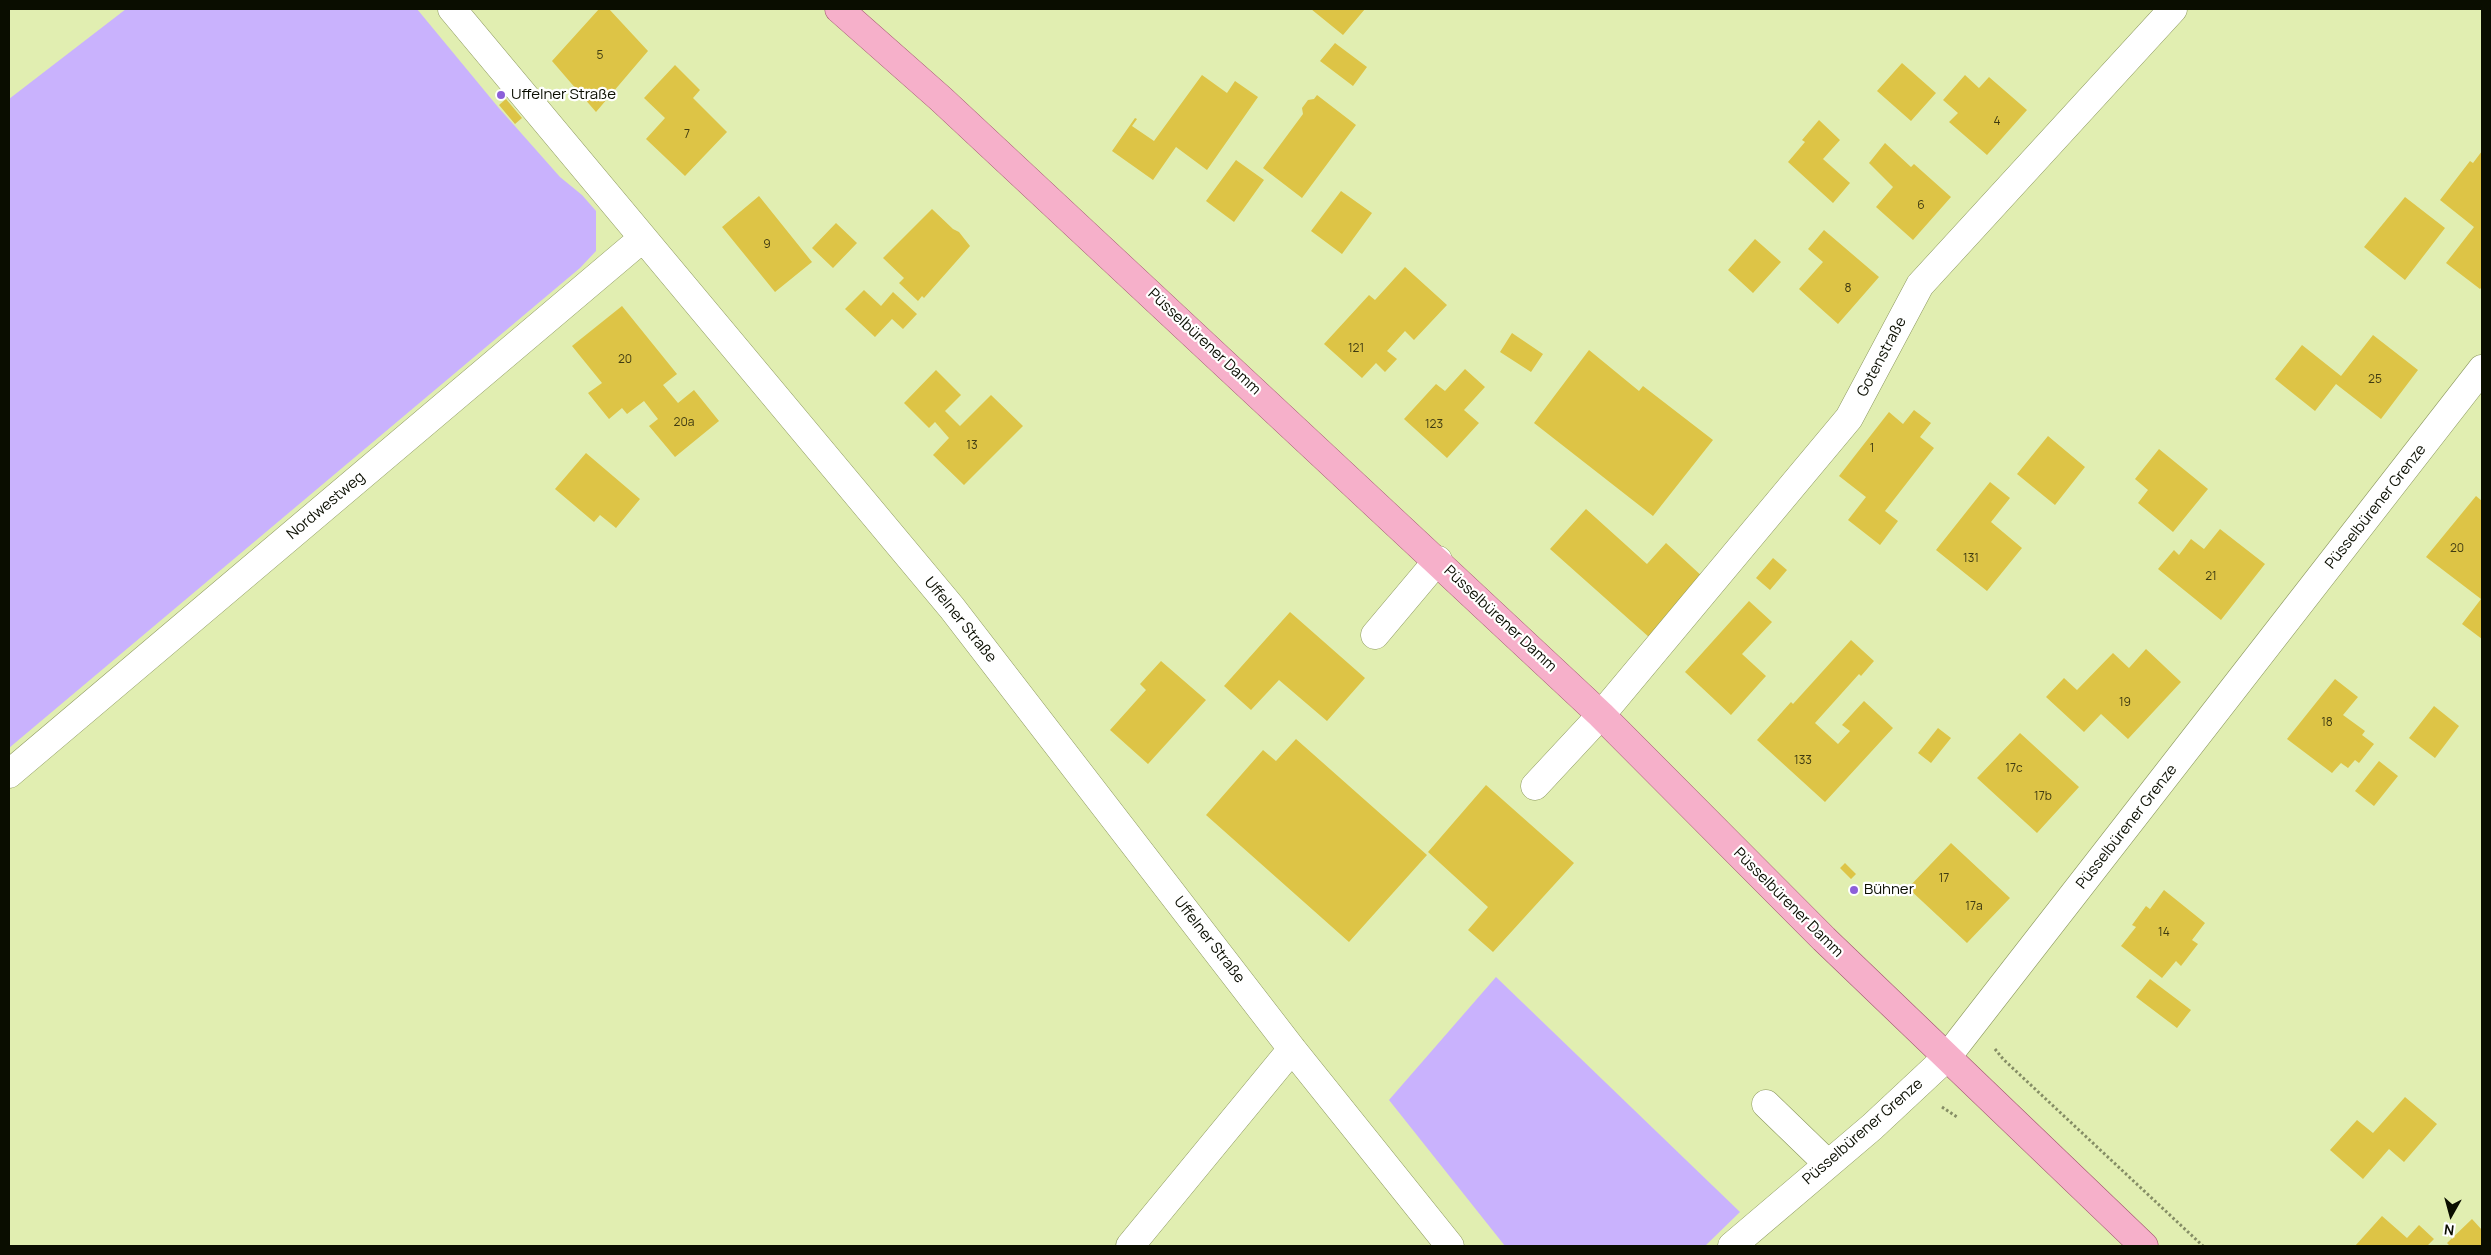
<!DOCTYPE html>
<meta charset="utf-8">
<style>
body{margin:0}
#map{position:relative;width:2491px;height:1255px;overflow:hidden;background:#e1eeb1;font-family:Manrope,sans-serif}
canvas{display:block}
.frame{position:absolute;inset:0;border:10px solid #0a0d00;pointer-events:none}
.north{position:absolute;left:2426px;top:1190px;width:50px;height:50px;-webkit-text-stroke:4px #fff;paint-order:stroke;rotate:187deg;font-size:14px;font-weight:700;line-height:20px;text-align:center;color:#0a0d00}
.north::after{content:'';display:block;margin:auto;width:18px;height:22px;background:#0a0d00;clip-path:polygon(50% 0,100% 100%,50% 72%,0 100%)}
</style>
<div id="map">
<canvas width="2491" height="1255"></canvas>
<div class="frame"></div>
<div class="north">N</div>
</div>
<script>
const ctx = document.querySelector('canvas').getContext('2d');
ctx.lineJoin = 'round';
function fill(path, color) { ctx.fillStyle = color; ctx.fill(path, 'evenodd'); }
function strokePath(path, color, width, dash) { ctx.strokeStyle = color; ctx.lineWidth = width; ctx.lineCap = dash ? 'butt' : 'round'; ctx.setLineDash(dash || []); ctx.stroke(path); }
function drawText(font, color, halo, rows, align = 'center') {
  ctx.font = font + ' Manrope,sans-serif'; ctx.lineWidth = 4.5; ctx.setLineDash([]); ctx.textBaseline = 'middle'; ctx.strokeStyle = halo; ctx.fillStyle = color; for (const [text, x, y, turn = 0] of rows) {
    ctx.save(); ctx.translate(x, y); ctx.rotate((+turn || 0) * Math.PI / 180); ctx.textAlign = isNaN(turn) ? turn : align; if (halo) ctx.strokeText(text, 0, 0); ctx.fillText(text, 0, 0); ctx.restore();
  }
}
fill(new Path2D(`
 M126,9H417L498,107L560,177L582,195L596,211V251L580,268L9,748V99Z
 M1496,977L1740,1212L1705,1246H1505L1389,1100Z`), '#c9b2fd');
fill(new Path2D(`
 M599,9H609L648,51L596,112L552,61Z
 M1311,9H1365L1343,35Z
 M1335,43L1367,67L1353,86L1320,61Z
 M1902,63L1936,93L1911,121L1877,91Z
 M675,65L700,90L693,98L727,132L685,176L646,139L665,118L644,98Z
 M1202,75L1227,93L1235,81L1258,97L1207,170L1176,147L1153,180L1112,151L1135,118L1137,119L1132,126L1154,141Z
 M1965,75L1979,88L1989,77L2027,110L1987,155L1949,122L1958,113L1943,100Z
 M1317,95L1356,125L1302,198L1263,168L1303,114L1302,108L1308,100L1314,99Z
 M506,99L522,118L515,124L499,105Z
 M1819,120L1840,140L1823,159L1850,183L1833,203L1788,162L1805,142L1802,140Z
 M1885,143L1911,167L1914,164L1951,197L1913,240L1876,207L1893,187L1869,163Z
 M2482,151V287L2480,289L2446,263L2474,227L2440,200L2470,161L2473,163Z
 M1236,160L1264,180L1234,222L1206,201Z
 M1341,191L1372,213L1342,254L1311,231Z
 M759,196L812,262L775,292L722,227Z
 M2405,197L2445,228L2405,280L2364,247Z
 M932,209L953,229L959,232L970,246L924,298L922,296L918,301L899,283L904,278L883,258Z
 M836,223L857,243L833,268L812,248Z
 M1824,230L1879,277L1838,324L1799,289L1823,262L1808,249Z
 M1755,239L1781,262L1753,293L1728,270Z
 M1405,267L1447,305L1414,340L1405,331L1387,351L1397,359L1385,372L1376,363L1362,378L1324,344L1369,295L1375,300Z
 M864,290L881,306L893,292L917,314L903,329L892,319L875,337L845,309Z
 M622,306L677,374L663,385L678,403L694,390L719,421L675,457L649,426L658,419L644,401L627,414L622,408L609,419L588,393L602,383L572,346Z
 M1512,333L1543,354L1531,372L1500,352Z
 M2373,335L2418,370L2381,419L2336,384L2315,411L2275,379L2302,345L2341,376Z
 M1589,350L1639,391L1643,386L1713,440L1653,516L1534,423Z
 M1465,369L1485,387L1464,410L1479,423L1447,458L1404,419L1436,384L1445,391Z
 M936,370L961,395L945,411L960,426L991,395L1023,426L964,485L933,455L949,438L935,422L929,428L904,403Z
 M1914,410L1931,423L1920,437L1934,448L1885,511L1898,521L1880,545L1848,520L1866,497L1839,476L1889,412L1903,424Z
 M2048,436L2085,467L2055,505L2017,474Z
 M2159,449L2208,489L2173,532L2138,503L2148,490L2135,479Z
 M586,453L640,499L616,528L600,515L594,522L555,489Z
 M1990,482L2010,498L1991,522L2022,548L1987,591L1936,550Z
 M2476,496L2482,501V639L2462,624L2481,599L2426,557Z
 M1586,509L1647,564L1666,543L1704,578L1650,638L1550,549Z
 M2220,529L2265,564L2221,620L2158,569L2174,550L2179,555L2191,539L2204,549Z
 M1773,558L1787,570L1770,590L1756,578Z
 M1749,601L1772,622L1742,654L1766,676L1731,715L1685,672Z
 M1290,612L1365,678L1327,721L1279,680L1251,710L1224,686Z
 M1851,640L1874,661L1861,676L1859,674L1815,723L1838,744L1850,731L1842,725L1864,701L1893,728L1825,802L1757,740L1791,702L1793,704Z
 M2146,649L2181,682L2128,739L2101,714L2084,732L2046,697L2064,678L2077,690L2113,653L2129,668Z
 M1161,661L1206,700L1148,764L1110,730L1146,690L1140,684Z
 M2335,679L2358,697L2343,715L2365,731L2362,735L2374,744L2359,763L2355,760L2348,768L2341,763L2332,773L2287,739Z
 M2434,706L2459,726L2435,758L2409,738Z
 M1938,728L1951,738L1931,763L1918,753Z
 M2020,733L2079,787L2037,833L1977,778Z
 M1296,739L1427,855L1349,942L1206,815L1263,750L1276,761Z
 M2379,761L2398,776L2374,806L2355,791Z
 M1486,785L1574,863L1493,952L1468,930L1488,907L1428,852Z
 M1951,843L2010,898L1967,943L1908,888Z
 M1845,863L1856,874L1851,879L1840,868Z
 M2164,890L2205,923L2192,940L2198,944L2181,966L2176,961L2162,978L2121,946L2136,927L2132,925L2146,906L2150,909Z
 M2150,979L2191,1010L2177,1028L2136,997Z
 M2405,1097L2437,1124L2404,1162L2389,1149L2363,1179L2330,1150L2357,1120L2373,1133Z
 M2382,1216L2407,1238L2419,1225L2434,1239L2427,1246H2355Z
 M2472,1219L2482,1230V1246H2450L2447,1243Z`), '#ddc446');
const minor = new Path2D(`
 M452,9L952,608L1292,1049L1450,1246
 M1375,635L1438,560
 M9,774L643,238
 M1535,786L1601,715L1849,418L1920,285L2173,9
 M1766,1104L1828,1164
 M1130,1246L1292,1049
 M1732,1246L1872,1127L1947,1057L2482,369`);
const major = new Path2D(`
 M839,9L941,99L1601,715L1824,939L2144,1246`);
strokePath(minor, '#8a965c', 29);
strokePath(major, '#a0546d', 29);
strokePath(new Path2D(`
 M1995,1049L2003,1059L2203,1246
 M1942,1107L1957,1117`), '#858d65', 3, [2.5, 2.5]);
strokePath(minor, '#fff', 28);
strokePath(major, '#f6b0ca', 28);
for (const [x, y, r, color] of [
 [501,95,5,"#8c5fd9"],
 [1854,890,5,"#8c5fd9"]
]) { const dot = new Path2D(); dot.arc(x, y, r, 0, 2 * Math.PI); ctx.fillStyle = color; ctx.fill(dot); strokePath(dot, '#fff', 2); }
drawText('12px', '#3f3b12', null, [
 ["5",600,56],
 ["4",1997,122],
 ["7",687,135],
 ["6",1921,206],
 ["9",767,245],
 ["8",1848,289],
 ["121",1356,349],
 ["20",625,360],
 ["25",2375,380],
 ["20a",684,423],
 ["123",1434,425],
 ["13",972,446],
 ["1",1872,449],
 ["20",2457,549],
 ["131",1971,559],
 ["21",2211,577],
 ["19",2125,703],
 ["18",2327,723],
 ["133",1803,761],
 ["17c",2014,769],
 ["17b",2043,797],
 ["17",1944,879],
 ["17a",1974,907],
 ["14",2164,933]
]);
drawText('15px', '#0a0d00', '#fff', [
 ["Uffelner Straße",511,95],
 ["Bühner",1864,890]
], 'left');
drawText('15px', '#0a0d00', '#fff', [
 ["Püsselbürener Damm",1204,342,43],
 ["Gotenstraße",1882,357,-62],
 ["Nordwestweg",326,506,-40],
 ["Püsselbürener Grenze",2376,507,-52],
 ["Püsselbürener Damm",1500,619,43],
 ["Uffelner Straße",960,620,51],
 ["Püsselbürener Grenze",2127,827,-52],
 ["Püsselbürener Damm",1788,903,45],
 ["Uffelner Straße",1209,940,52],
 ["Püsselbürener Grenze",1863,1132,-41]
]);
</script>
